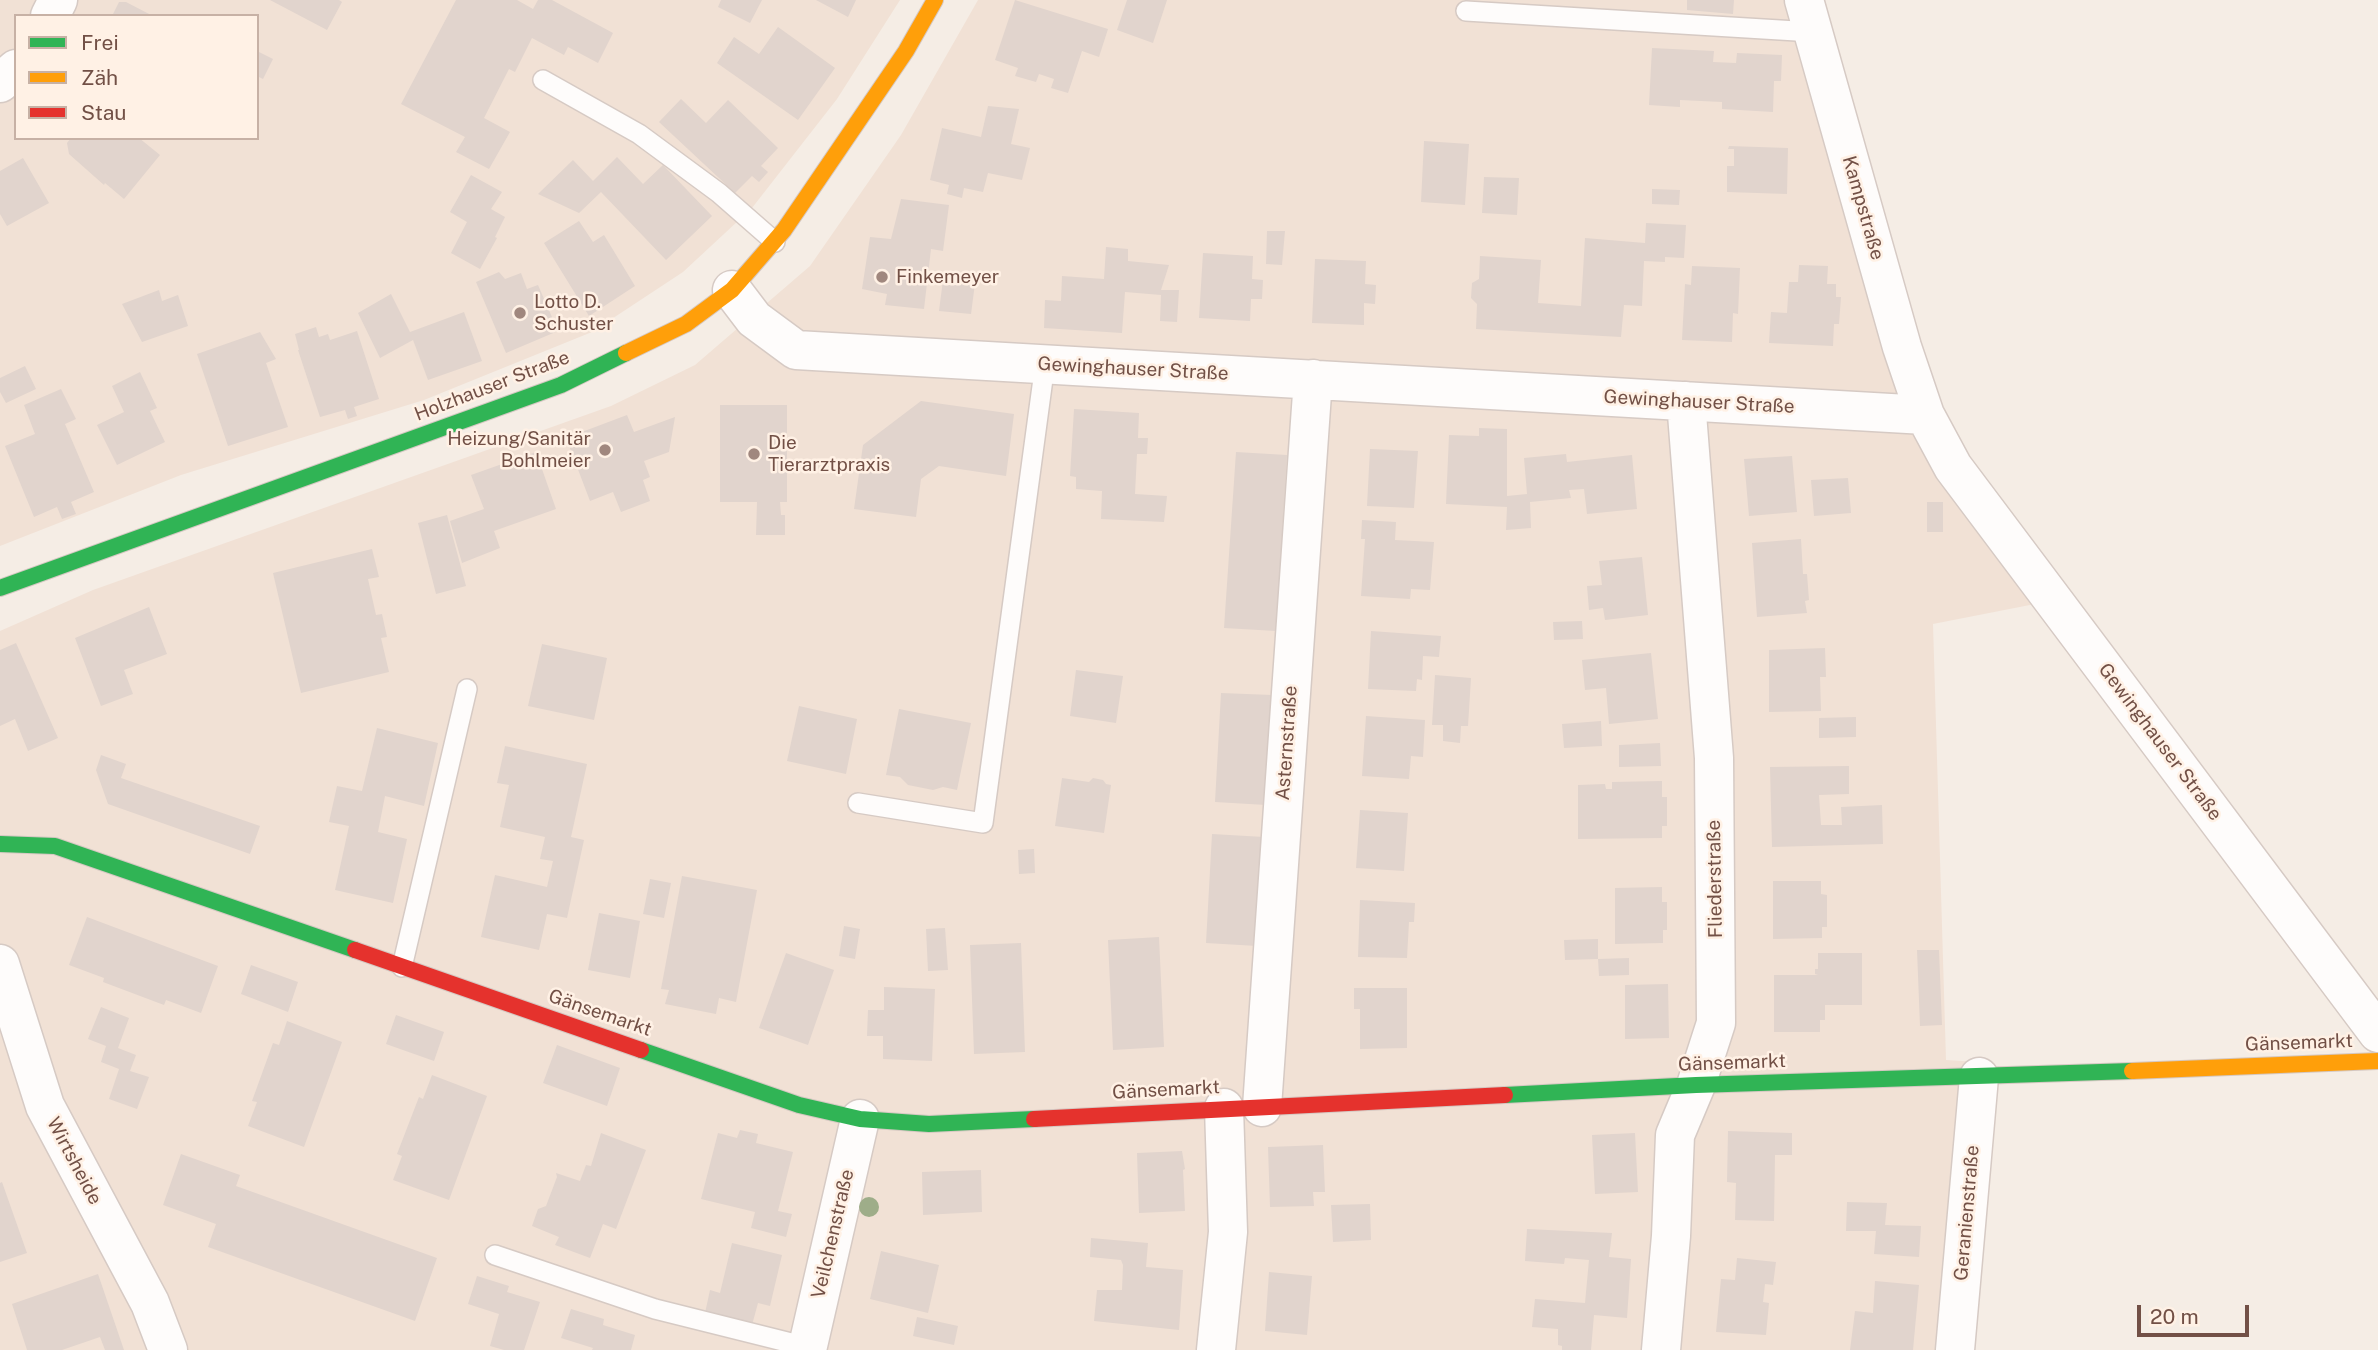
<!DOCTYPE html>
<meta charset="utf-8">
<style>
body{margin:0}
#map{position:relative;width:2378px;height:1350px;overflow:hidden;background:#f5ede5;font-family:"Public Sans",sans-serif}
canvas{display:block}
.legend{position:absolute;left:14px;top:14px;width:245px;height:126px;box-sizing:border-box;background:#fff1e5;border:2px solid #c7b1a5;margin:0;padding:9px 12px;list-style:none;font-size:21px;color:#725046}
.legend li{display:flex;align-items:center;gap:14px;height:35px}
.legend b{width:35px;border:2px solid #c7b1a5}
.scale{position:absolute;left:2137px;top:1305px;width:112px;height:32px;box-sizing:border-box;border:4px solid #725046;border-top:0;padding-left:9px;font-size:21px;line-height:24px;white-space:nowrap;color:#725046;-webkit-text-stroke:5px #fff1e5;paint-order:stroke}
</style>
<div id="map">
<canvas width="2378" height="1350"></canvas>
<ul class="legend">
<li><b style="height:9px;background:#30b455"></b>Frei</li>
<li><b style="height:9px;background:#ff9f0a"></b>Zäh</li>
<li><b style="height:9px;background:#e5322d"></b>Stau</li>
</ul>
<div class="scale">20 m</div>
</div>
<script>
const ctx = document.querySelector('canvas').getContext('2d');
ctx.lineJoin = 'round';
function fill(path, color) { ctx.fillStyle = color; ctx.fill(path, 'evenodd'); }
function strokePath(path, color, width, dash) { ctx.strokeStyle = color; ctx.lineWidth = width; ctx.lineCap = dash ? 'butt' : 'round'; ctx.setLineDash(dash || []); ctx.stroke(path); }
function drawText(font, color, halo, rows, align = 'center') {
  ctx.font = font + ' "Public Sans",sans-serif'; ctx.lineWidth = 5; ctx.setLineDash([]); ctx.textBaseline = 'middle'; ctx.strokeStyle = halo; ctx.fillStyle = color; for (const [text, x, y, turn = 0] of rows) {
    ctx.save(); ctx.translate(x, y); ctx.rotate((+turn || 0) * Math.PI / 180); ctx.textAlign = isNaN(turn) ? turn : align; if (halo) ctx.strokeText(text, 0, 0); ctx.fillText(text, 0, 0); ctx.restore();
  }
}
fill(new Path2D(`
 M0,0H900L837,99L752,208L683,272L592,332L424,400L181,475L0,546ZM16,16H257V138H16Z
 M978,0H1825L1919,353L1958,459L2035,604L1933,624L1946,1060L1994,1063L1967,1350H0V631L93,590L611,406L695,365L810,266L901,135Z`), '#f1e1d5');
fill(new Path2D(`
 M270,0H339L342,2L327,30Z
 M456,0H517L533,9L538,0H552L613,33L598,63L568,47L564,55L532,38L515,72L509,69L484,118L510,132L489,169L456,152L465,137L401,104Z
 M721,0H762L750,23L718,7Z
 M816,0H856L848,17Z
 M1015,0L1108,29L1099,57L1082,51L1068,93L1051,88L1054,79L1039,74L1036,82L1015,76L1018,68L995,60Z
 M1127,0H1167L1153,43L1117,30Z
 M1687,0H1734L1733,14L1687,10Z
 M119,2H126L153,16H112Z
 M778,27L835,68L798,120L717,63L734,37L759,54Z
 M1652,48L1714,51L1713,62L1736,63L1737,53L1782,55L1781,81H1774L1773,112L1722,109V102L1680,100V107L1649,105Z
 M257,51L273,59L263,79L257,76Z
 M681,99L706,123L728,100L778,148L761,166L768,172L759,182L752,176L735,193L659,122Z
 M988,106L1019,109L1011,144L1030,148L1022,180L988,173L983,192L964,188L962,198L947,194L949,185L930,180L942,128L981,137Z
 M71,138H139L160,155L124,199L105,183L104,185L69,154L67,143Z
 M1424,141L1469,144L1465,205L1421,202Z
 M1729,146L1788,148L1787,194L1727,192V166H1734V149H1728Z
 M617,157L643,184L663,165L712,216L666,260L601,192L579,213L538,194L573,160L593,181Z
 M23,158L49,203L7,226L0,214V171Z
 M471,175L502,192L491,209L505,217L495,237L497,238L480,269L451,253L467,222L450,212Z
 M1484,177L1519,178L1517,215L1482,213Z
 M1652,189L1680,190L1679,205L1652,204Z
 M901,199L949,205L943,251L931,249L924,309L885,305L887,294L862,289L870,237L891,239Z
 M579,221L593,242L604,235L635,286L589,316L544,243Z
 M1646,223L1686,225L1684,258L1665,257V262L1644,261L1642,306L1624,305L1621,337L1476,329L1477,304L1471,298L1472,283L1479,279L1480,256L1541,260L1538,303L1581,306L1585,238L1645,243Z
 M1267,231H1285L1282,265L1266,264Z
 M1106,247L1128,249V261L1169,265L1161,290H1179L1177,322L1160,321L1161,295L1125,292L1122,333L1044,328L1045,300L1061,301L1062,276L1104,279Z
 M1203,253L1253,256L1252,279L1263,280L1262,299H1251L1250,321L1199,318Z
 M1315,259L1366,261L1365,284L1376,285L1375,304L1364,303V325L1312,323Z
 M1799,265L1828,266L1827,284H1836V297H1841L1839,324H1834L1833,346L1769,343L1771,312L1787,313L1789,282H1798Z
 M1692,266L1740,268L1738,314L1733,313L1732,342L1682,340L1685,284L1691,285Z
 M499,272L505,279L521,273L527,289L538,285L558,331L506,353L476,282Z
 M943,280L975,283L971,314L939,311Z
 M159,290L162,301L178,295L188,326L142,342L122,304Z
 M391,294L410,332L464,312L482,361L428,380L413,340L380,358L358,313Z
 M316,327L319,337L328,334L330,340L357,331L379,399L354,407L357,416L348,419L345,410L320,417L298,350H299L295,334Z
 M260,332L276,359L266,363L288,427L228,446L197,354Z
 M25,366L36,389L6,403L0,392V378Z
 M140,372L157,408L150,411L165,442L117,465L97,425L124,412L112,386Z
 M61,389L76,419L65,424L94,492L71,502L76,514L62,519L57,507L34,517L5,446L35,434L24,405Z
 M921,401L1014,414L1006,476L939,466L921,479L916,517L854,509L863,445Z
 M720,405H787V502H780L781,515H785V535H756L757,502H720Z
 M1074,409L1139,413L1138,438H1148L1147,454H1137L1135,494L1167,496L1164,522L1101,519L1102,491L1076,489V477L1070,476Z
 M627,415L634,432L675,417L669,452L644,461L650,477L643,480L650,501L621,512L613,492L590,501L566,438Z
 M1479,428L1507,429V496L1527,494L1524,458L1566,454L1567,462L1632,455L1637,509L1587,514L1584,489L1569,490L1571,498L1530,502L1531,528L1506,530L1507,507L1446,504L1449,435L1479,436Z
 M1370,449L1418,451L1414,508L1367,506Z
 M536,452L556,509L494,531L500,548L462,563L450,521L484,509L471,475Z
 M1236,452L1287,455L1276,631L1224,628Z
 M1792,456L1797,512L1749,516L1744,459Z
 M1848,478L1851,513L1814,516L1811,480Z
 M1927,502H1943V532H1927Z
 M447,515L466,586L436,594L418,523Z
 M1362,520L1396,522L1395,540L1434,542L1430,590L1411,589L1410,599L1361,596L1365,539H1361Z
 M1801,539L1803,574H1807L1809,600L1805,601L1807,613L1757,617L1752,543Z
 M372,549L379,577L368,579L376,615L382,614L387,637L381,638L389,672L301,693L273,573Z
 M1642,557L1648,615L1605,620L1603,608L1589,610L1587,586L1602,585L1599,561Z
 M149,607L167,654L124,670L133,694L101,706L75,638Z
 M1582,621L1583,639L1554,640L1553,622Z
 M1371,631L1441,636L1439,657L1423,656L1422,680L1417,679L1416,691L1368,689Z
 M16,643L58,738L28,751L15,719L0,726V650Z
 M542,644L607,658L594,720L528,706Z
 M1825,648L1826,677H1820L1821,711L1769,712V650Z
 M1651,653L1658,719L1609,724L1606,688L1585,690L1582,660Z
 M1076,670L1123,676L1116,723L1070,716Z
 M1435,675L1471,678L1468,726H1461L1460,743L1443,741V725H1432Z
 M1221,693L1272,695L1266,805L1215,802Z
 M799,706L857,719L846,774L787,761Z
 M899,709L971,723L957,790L943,787L933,790L908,785L900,777L886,775Z
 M1366,716L1425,720L1423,757L1411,756L1409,779L1362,776Z
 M1856,717V737L1819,738V718Z
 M1601,721L1602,746L1564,748L1562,724Z
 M377,728L438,743L424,806L385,796L378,832L407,839L393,903L335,890L349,826L329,822L337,786L362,791Z
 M1660,743L1661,766L1619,767V745Z
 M505,746L587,764L571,837L584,840L567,918L547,914L539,950L481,937L495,875L547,887L553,861L540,859L545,837L500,827L509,785L497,783Z
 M101,755L126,764L121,778L260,826L250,854L108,804L96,770Z
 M1849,766V794L1819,795L1821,825H1842L1841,807L1882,805L1883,844L1772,847L1770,767Z
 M1062,778L1089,782L1093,778L1103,780L1106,784L1111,785L1104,833L1055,826Z
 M1662,781V797H1667V826H1662V838L1578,839V785L1605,784L1606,789H1612V782Z
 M1360,810L1408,813L1404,871L1356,868Z
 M1212,834L1264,837L1257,946L1206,943Z
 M1034,849L1035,873L1019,874L1018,850Z
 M682,876L757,890L736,1002L719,998L716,1014L665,1004L669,990L661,989Z
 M650,879L671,883L664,918L643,914Z
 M1773,881H1821V894L1827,895V927H1822V938L1773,939Z
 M1662,887V902H1667V930H1663V943L1615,944V888Z
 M1360,900L1415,903L1414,922H1409L1407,958L1358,957Z
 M599,913L640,921L630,978L588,970Z
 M87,917L218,966L201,1013L166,1000L164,1005L103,982L104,978L69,965Z
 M844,926L860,929L855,959L839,956Z
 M945,928L948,970L928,971L926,929Z
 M1159,937L1164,1047L1113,1050L1108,940Z
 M1598,939V959L1565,960L1564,940Z
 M1021,943L1025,1052L974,1054L970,945Z
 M1917,950H1939L1942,1025L1920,1026Z
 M786,953L834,970L808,1045L759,1028Z
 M1818,953H1862V1005H1825V1020H1820V1032H1774V975H1818L1815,974V969H1818Z
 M1629,958V975L1599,976L1598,959Z
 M251,965L298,982L288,1012L241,994Z
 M1668,984L1669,1038L1625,1039V985Z
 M884,987L935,989L932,1061L883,1059V1036H867L868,1010H884Z
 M1354,988H1407V1048L1360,1049V1009H1354Z
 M101,1007L129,1018L118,1048L136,1055L130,1071L149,1077L137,1109L109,1099L119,1069L101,1062L106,1046L88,1039Z
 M396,1015L444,1032L434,1061L386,1044Z
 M287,1021L342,1042L304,1147L248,1126L257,1102L252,1101L273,1043L279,1045Z
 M557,1045L620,1068L607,1106L543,1083Z
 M432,1075L487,1096L449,1200L393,1180L402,1156L397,1154L419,1097L423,1099Z
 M740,1130L758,1134L756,1143L793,1152L778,1211L792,1214L786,1237L751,1228L755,1212L701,1199L718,1133L737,1138Z
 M1728,1131L1792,1133V1155H1775L1774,1221L1735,1220L1736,1183L1727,1182Z
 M601,1133L646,1150L616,1229L603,1224L590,1258L555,1245L559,1237L532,1226L538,1209L546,1206L557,1177L556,1173L580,1181L586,1165L591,1166Z
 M1635,1133L1638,1192L1595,1194L1592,1135Z
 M1323,1145L1325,1192H1313L1314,1206L1270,1207L1268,1147Z
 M1182,1151L1185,1169L1183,1170L1185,1211L1139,1213L1137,1153Z
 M181,1154L240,1175L236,1186L437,1258L415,1321L208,1247L216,1224L163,1205Z
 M981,1170L982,1212L923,1215L922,1172Z
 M2,1182L27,1253L0,1262V1183Z
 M1847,1202L1887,1203L1885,1225L1921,1226L1919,1257L1874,1254L1876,1231H1846Z
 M1370,1204L1371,1240L1333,1242L1331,1205Z
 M1527,1229L1612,1233L1609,1257L1631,1259L1627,1318L1594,1315L1591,1350H1562V1346L1558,1345V1329L1532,1327L1535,1299L1585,1303L1589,1260L1565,1258L1564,1264L1525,1261Z
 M1091,1238L1148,1243L1146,1267L1183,1270L1179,1330L1094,1321L1097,1290H1122L1123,1265L1121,1260L1090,1257Z
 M732,1243L782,1255L770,1306L758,1303L752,1325L705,1313L710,1290L720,1293Z
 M881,1251L939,1265L928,1313L870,1299Z
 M1737,1258L1776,1262L1773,1285L1765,1284L1763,1302L1769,1303L1766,1335L1716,1332L1721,1279L1735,1280Z
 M1269,1272L1312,1276L1307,1335L1265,1331Z
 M98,1274L124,1350H105L100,1337L62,1350H27L12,1304Z
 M477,1276L509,1286L507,1292L540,1302L524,1350H504L490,1346L499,1314L468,1304Z
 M1875,1281L1919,1285L1913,1350H1850L1855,1311L1873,1313Z
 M571,1309L604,1319L603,1325L635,1335L631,1350H592L593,1348L561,1338Z
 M917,1317L958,1326L954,1345L913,1336Z`), '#e1d4cd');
const lane = new Path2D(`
 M1466,11L1813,32
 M543,80L639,134L719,193L775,242
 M858,803L983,823L1045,364
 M402,967L467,689
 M495,1255L655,1309L807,1347`);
const street = new Path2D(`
 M1804,0L1902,347L1925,415L1953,467L2378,1033
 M50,16L58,0
 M0,83L16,69
 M732,290L754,319L796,350L1925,415
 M0,964L45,1106L150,1303L168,1350
 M1262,1107L1313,379
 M807,1350L860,1119
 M1216,1350L1228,1232L1224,1108
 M1661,1350L1671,1236L1675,1135L1696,1085L1716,1023L1714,758L1686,401
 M1955,1350L1979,1077`);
const fast = new Path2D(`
 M0,588L561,385L626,353
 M0,844L55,846L355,950
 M641,1050L799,1105L860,1119L929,1124L1034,1119
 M1505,1095L1696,1085L2132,1071`);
const slow = new Path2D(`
 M626,353L686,324L732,290L784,230L906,51L935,0
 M2132,1071L2378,1061`);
const jam = new Path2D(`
 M355,950L641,1050
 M1034,1119L1505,1095`);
strokePath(lane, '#d6cac4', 22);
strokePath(street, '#d6cac4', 41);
strokePath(fast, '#d5c8c2', 18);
strokePath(slow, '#d5c8c2', 18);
strokePath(jam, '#d5c8c2', 18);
strokePath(lane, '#fefcfb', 19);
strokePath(street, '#fefcfb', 38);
strokePath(fast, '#30b455', 16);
strokePath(slow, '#ff9f0a', 16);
strokePath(jam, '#e5322d', 16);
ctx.fillStyle = '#9ead89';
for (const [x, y] of [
 [869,1207]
]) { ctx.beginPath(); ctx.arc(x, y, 10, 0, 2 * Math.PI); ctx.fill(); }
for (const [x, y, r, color] of [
 [882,277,7,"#a0877e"],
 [520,313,7,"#a0877e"],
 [605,450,7,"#a0877e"],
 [754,454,7,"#a0877e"]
]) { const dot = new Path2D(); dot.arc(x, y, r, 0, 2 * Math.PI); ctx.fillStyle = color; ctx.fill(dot); strokePath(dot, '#fff1e5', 2.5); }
drawText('19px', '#725046', '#fff1e5', [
 ["Kampstraße",1863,208,74],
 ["Gewinghauser Straße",1133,369,3],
 ["Holzhauser Straße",492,386,-21],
 ["Gewinghauser Straße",1699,402,3],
 ["Gewinghauser Straße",2160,742,53],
 ["Asternstraße",1287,743,-86],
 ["Fliederstraße",1715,879,-91],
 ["Gänsemarkt",600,1013,19],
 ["Gänsemarkt",2299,1043,-2],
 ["Gänsemarkt",1732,1063,-2],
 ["Gänsemarkt",1166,1090,-3],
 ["Wirtsheide",74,1161,62],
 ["Geranienstraße",1967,1213,-85],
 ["Veilchenstraße",833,1234,-77]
]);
drawText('19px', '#725046', '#fff1e5', [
 ["Finkemeyer",896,277],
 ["Lotto D.",534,302],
 ["Schuster",534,324],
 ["Heizung/Sanitär",591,439,"right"],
 ["Bohlmeier",591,461,"right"],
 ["Die",768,443],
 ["Tierarztpraxis",768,465]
], 'left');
</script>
